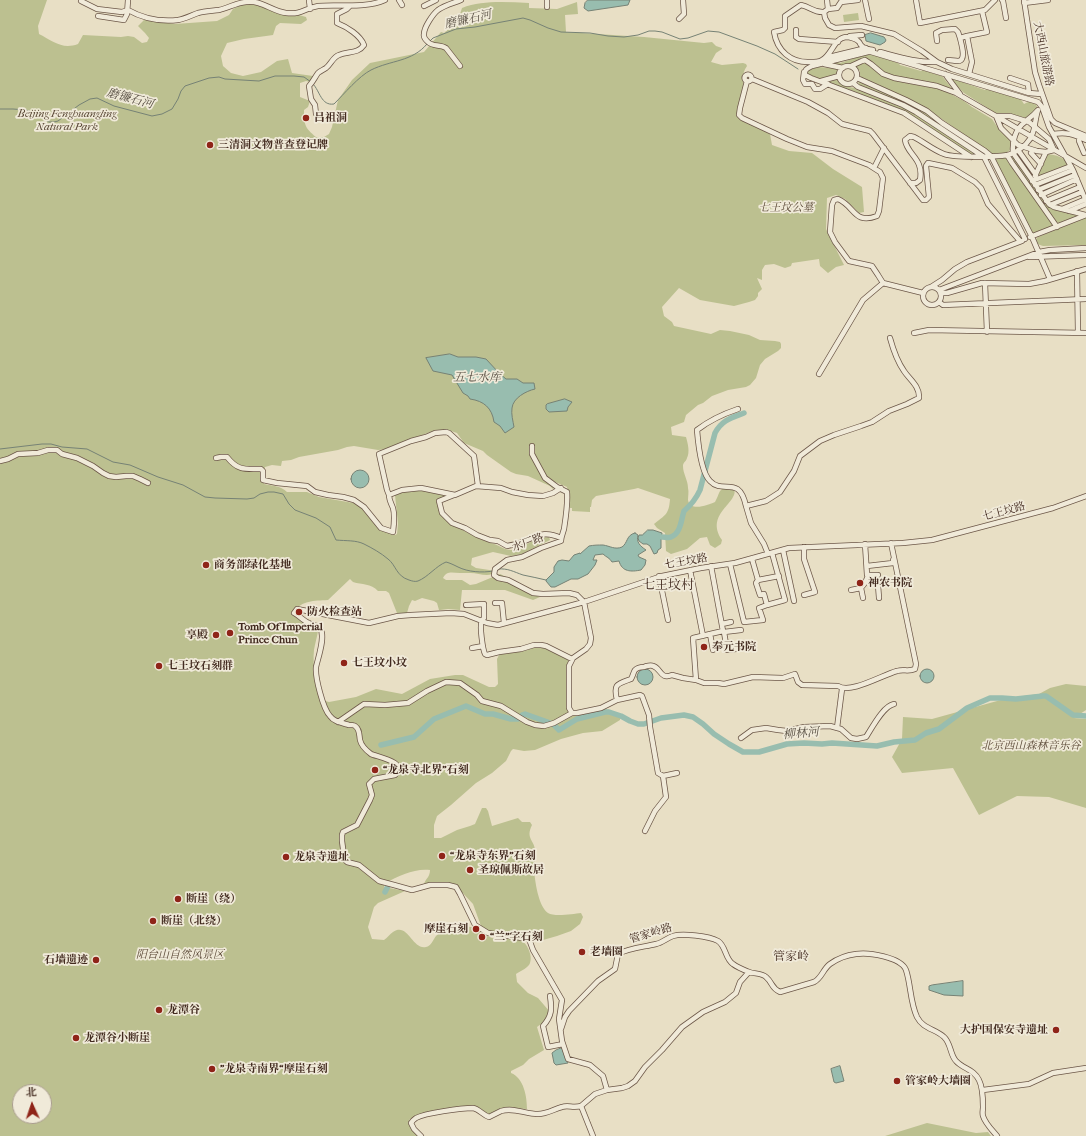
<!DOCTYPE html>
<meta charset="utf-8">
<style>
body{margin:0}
#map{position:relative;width:1086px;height:1136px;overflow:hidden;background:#e8dfc5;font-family:"IM FELL French Canon","Noto Serif SC",serif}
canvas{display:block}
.north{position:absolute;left:12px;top:1084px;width:40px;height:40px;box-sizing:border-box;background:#f0ead9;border:1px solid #aa9d8f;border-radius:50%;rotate:357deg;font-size:11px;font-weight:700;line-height:16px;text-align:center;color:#422a1f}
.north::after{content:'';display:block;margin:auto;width:14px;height:18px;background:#8f2418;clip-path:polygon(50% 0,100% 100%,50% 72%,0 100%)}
</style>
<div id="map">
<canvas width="1086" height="1136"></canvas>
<div class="north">北</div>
</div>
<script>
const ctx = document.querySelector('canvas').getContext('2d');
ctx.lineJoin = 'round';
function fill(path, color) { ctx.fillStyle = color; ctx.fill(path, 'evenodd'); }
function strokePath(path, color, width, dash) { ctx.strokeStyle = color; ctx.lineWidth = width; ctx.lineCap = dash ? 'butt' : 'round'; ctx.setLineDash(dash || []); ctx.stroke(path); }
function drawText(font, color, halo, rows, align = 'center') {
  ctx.font = font + ' "IM FELL French Canon","Noto Serif SC",serif'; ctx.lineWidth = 3.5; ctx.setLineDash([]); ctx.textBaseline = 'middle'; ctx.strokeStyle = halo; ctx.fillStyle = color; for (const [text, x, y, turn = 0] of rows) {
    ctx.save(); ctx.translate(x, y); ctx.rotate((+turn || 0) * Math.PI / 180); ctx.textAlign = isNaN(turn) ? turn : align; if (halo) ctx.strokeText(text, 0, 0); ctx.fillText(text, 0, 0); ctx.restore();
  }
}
fill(new Path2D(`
 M0,0H47L38,26L39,34C53,41 62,50 78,44L83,35L121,37L128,36L134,37L142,43L147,42L149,38L145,33L138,26L145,19L175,24L217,21L229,15L233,9L243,4L252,2L306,17L307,20L301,24L280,23L276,26L273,35L266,36L244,39L227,43L221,56L223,66L231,73L243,76L261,72L277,61L288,59L292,73L313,76L316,80L315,83L306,81L300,83V97L310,101L308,107L304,110C304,125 305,128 316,137H324L329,134L332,127L338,100L352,80L370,63L424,52L441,32L444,33L460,19L459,17L462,8C482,0 506,2 529,3V8L557,9L577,2L578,14L565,15L566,32L644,37L704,43L712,42L716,46L722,48V49L716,53L711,62L722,65L743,63L746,64L747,66C741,75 744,78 743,88C742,98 736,107 737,117L770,134L772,145L789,151L812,153L833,169L862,187L864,212L859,213L845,199L836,195L827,198L826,229L844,265L836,267L828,273L820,266L819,259L792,263L791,266L785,268L774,264L765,265L762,270V280L757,278L762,289L758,293V296L755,300L749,302L734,306L700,300L679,288L662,307L664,316L672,322L674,326L711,334L720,330L730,331L749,335L760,340L775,341L780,342L781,344V348L778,351L765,359L760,365L756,378L750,385L746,387L728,390L712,396L703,403L698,405L686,415L684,422L671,427L672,435L686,437C688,444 690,452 687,458C686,462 683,462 683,466C683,474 688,480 688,488C689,492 688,496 688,500C690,512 708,505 715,502C722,489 717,488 734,488C740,503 704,513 722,540L721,544L715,548L710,545L707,537L700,538L687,549L671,554L666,551L665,533L657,528L654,524C665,515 669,515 670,499L638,488L634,489L596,496L592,500L591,507H590V512L572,511V508H570L567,487L548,479L555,486L553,489L550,486L528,476L516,474L511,472L487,455L483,451L464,443L457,433L448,430H441L430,432L387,449L378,450L354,446L347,447L338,450L299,457L291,460L282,461L281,466L272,465L265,467L264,472V484C273,486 281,486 287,492H307L319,497L359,504L383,531L395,535L397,534L398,524L395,495C410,485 434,492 451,495L439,500C441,505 442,510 445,514C455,528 478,539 494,544C500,546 505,550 511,550C524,549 532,537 549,537L550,540L522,554L511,556L493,552L472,558L471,565L476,568L496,571C490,579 477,572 469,573C466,573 463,573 460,573C453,573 447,570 443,578L446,580H462L470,585L476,584L500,574C510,578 511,581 519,587C526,591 533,595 540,597L533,600L505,590H462L460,610L448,609L440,610H439L437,603L434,601L422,598L415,601L412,600L409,606L407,613H397L389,593L386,591H378C371,583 362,585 353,582L350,579L328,600C313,601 303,600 293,612L302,618L310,620L321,631H318C317,637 315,644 314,650C312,667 317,683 322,700L329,702L356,697L376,689L402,694L430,679L455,675H463L489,687H495L498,684L497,659L500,653L528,650L530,648L542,646L568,658C571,673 562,700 569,713L604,709L610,710L620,717V720L602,731L583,733L561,739L535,750L524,751L513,749L511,751L506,761L492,773L476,783L451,805L437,816L434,825V838H441L457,830L470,826L475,824L482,808H486L488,811L492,826L518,818L522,822H530L532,825C525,839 535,840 535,851C536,857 534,863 534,870C535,880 538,906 548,913C554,917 573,914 581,913L583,917L580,924L571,931L557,936L543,940L490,932L481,926L473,904L459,889L452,885L424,884C426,878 430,877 430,870C415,868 399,876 385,883L384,887L405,891L378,903L374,907L368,927L372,939L384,940C387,938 390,934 393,932C408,922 412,950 426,947C431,946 433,940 436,936C442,929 456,928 465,927C477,925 481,934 492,938C501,940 511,938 520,940C527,942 533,956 530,963C529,967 521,971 516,974L517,982L528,993L538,998L550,1012L543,1024H541L537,1027L544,1050L529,1059L523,1065L511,1071V1073C524,1078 527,1097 527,1109L510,1108L490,1115L476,1107L415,1116L409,1120L410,1124L418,1136H0ZM20,1092H44V1116H20Z
 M858,13L859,20L844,22L843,15Z
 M867,54H873L898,63L900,65L921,71L923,70L942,76L954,91L932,83L907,79L884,73L868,59L845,66L832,64L838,62L840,63Z
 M862,63H865L885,77L906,83L935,88L945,91L964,101L972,107L992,119L1000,131L1010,140L1011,148L1009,151L1006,153L992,154L929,110L863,79L860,76V71L855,66Z
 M819,67L839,69L838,75L819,79L807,75L806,72L810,69Z
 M949,78C962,81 972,86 985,90L987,89L1020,98L1024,104L1030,101L1036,104L1037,107L1034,113L1025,118L1011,114H997L964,93Z
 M829,80H837L844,86L855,88L908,110L974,153L975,155H973L965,151L916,120L862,96L861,94L848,89L846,90L826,82L827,81Z
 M860,81L931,115L979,150L978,151L928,119L861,86L858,83Z
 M1047,154C1056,155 1065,157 1069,165L1036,178Z
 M1013,155L1048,206L1053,209L1077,215V217L1059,223L1056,222L1012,159Z
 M993,157H1006L1052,224V226L1034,233L1031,232Z
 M1086,217V245L1043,246C1039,245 1036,243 1036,239L1038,237Z
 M1066,684L1086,686V710L1074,718L1086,719V808L1049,797L1017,796L979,815L953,768L902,773L892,757L902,739L903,717L932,719L1008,698L1039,694L1050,688Z
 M927,1123L976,1133L988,1132L991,1136H885Z`), '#bcc090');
const water = new Path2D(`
 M588,0H630L628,5L588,11L584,8L585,3Z
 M871,33L884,37L886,40L885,42L880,45L866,41L865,35Z
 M450,354L458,357H476L486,359L499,373L506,379H517L523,383H534L535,389C526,391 513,398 512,408C511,414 513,421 514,427L505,433L500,426L494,422C492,408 484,401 470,399L468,396L463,393L452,375L433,371L426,358Z
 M565,399L572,402L568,407L567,411L549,412L546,409V405L547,404Z
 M351 479a9 9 0 1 1 18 0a9 9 0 1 1-18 0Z
 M648,530H653L662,533L661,540V548L658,550L657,553L654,554L650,546L647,544H643L639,541L638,538L639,535H642Z
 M635,533L638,535C636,542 640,546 646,550L638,555L639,557L646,560L645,565L641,570C631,572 622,572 619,561L612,562C610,558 606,557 603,554L595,555L593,560H597L595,565L588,574L578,579H571L555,587H551L546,581V580L554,572V567L558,561L562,560L569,561L574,555L580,553V554L589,546C594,545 598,545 603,545C610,546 615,550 622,547C628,543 626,535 635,533Z
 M920 676a7 7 0 1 1 14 0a7 7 0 1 1-14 0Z
 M637 677a8 8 0 1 1 16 0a8 8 0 1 1-16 0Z
 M963,981V996L944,995L929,990V986L932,985Z
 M562,1048L568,1063L556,1065L554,1063L552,1053L556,1050Z
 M840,1066L844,1081L836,1083L834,1082L831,1069Z`);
fill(water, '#98bdaf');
strokePath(water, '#768275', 1);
strokePath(new Path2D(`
 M429,42L433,38L456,29L475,27L523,18L530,20L548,28L561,32L590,33L608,36L624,37L638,35L649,31H655L662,32L680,39L688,38L708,31L719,32L757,46L775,54L798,69
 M313,84C320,91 321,106 334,104C344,94 359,76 371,70C391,60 412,62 427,44
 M0,109H13L26,110L35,113L42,118L49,122H54L58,121L79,105L90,99L97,98L114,106L152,116L162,114L172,109L178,99L181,91L185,86L209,78L219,77L225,79L259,81L275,76H294L304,77L311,82
 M0,449L42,444H51L62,447L87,449L113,462L130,465L158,477L183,485L205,497L215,498L247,499L254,498L260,494L268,492H274L283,494L289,504L295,510L316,518L330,527L336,540C346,541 356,540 364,544C372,548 381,553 388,559C396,565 396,576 409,580C412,581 415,582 418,581C428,577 436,566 446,562C450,563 454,565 458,567C468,572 482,573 493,571
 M498,569C508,568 514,572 523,575C531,577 539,578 546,580`), '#768275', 1);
strokePath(new Path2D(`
 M662,537C665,537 669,538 671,537C681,533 681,520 684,511C691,505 696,499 700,490L715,433C722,420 731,418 744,413
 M522,715L525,714L553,724L559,730L577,719L605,712H609L621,716L630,721L638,724H644L661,718L684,715L693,717L703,724L714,734L729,744L743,752H759L787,744L804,743L822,744L832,743L877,746L894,742L915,740L926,733L939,729L967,708L990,698H1002L1016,699L1043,696H1046L1073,715L1086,716
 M381,745L414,737L434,719L466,706L485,714H493L511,719H518
 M385,892L388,886`), '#98bdaf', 5.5);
const minor = new Path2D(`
 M309,0L310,9
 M399,0L402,5
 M547,0V7
 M827,0L828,9L824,12L825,18L829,25L835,28L861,26L894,34L922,51L937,62L952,69L1029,93L1041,94
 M865,0L869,19
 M916,0L920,23L985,10L995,0
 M1002,0L1003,1L1006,18
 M1024,0L1035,72L1039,85L1051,119L1055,123L1086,136
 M81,1L97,9L122,12L128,10C144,19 160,22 178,20C185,19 192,15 198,13C205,11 212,11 219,10C228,8 236,3 246,2C262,0 271,11 286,13C302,15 305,8 318,6C340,4 364,9 385,0
 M1024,3L1048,0
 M424,6L436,0
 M828,9L837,8L841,2L858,0
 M824,12C814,13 811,7 801,5L785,16V28L783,30L774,32C777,51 791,63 810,62C814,62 819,62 822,60C832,55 834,38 846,37C850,37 856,39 858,41C861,43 859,44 862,46C864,49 869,49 873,50
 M98,16L124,20L127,14L128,0
 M679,19L684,14L683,0
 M796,30V37L799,39L838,42
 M850,36L862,35
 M937,41L936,33L942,30L955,29L958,32L960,38L967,36
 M880,52C899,57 918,63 937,62
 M825,58L866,48
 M948,60C951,60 955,61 958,61C967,61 961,43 960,38
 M824,64L843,68
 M839 75a9 9 0 1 1 18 0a9 9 0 1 1-18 0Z
 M460,66L446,48C440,44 433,47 428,42C426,40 423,38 424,34C424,27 433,14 438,10C445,5 454,3 461,0
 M851,66L862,61L865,60L871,64L883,74L894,78L937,86L956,93L1086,168
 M804,72L803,80L805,84H812L815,89H820L828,84
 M945,74L960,94
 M969,74L972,62L967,36L987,32L982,11
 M744.5 78a3.5 3.5 0 1 1 7 0a3.5 3.5 0 1 1-7 0Z
 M857,78L906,100L927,111L942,123L985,151L991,156L1032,237L1050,279
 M1010,78L1028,84L1029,93
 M752,79L808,102L828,113L842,124L870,131L873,134L923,200H926L929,197L926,166L928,163L952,168L975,182L981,188L988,204L1020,241
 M747,81L740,108L739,115L742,118L787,139L807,147L832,151L869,165L880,172L883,178L879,211L877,216C854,225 855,206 838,199L834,200L832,205L830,232L835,242L849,261L872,266L878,275L883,283L863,300L819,374
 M821,81L839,76
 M853,83L858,87L903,105L916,112L984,157L1025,239
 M1037,111C1033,116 1029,118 1025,122C1015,129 1012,142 1013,153L1049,204L1054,207L1086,215
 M316,114L315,105L311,99L309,86C313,82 315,77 318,73C320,71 323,70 326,68C331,64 333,57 339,55C348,51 358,54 364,45C360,35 347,27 337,23V14L347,9L350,6
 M996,116H1010L1029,122L1049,139L1054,150L1046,152L1037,151L1018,145L1001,128Z
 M1053,134C1067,132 1073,134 1086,140
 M1079,137V141L1084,153
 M1018,150L1036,175
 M1031,153L1041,164
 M1007,155L1012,163L1057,227
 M971,157L904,113L811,78L805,75C804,69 808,68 812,66L868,52H871L1038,102L1042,107L1049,127L1073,170L1086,201
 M874,168L884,148
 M1035,176L1046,152
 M1032,181L1071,166
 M910,183H916L920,180C924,158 907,155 905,140L910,136L914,137C924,142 933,150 944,154C954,158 996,157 1008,155C1014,153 1022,148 1026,144C1036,134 1034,122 1038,110
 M1035,185L1073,170
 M1038,190L1075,175
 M1041,195L1077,179
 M1046,201L1080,187
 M1050,205L1082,192
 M1062,209L1086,199
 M1069,211L1086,204
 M1030,237L1086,215
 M1029,257L1086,255
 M1077,271L1078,333
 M883,283L923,293
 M985,283L987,332
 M923 296a9 9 0 1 1 18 0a9 9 0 1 1-18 0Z
 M931,287L942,280L955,269L967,262L1022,241
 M939,290L1039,252L1050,250L1086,248
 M941,293H947L982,283L1029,284L1045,281L1086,269
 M939,302L943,305L1086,299
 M914,333L929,330L1086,333
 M738,409C723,414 710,420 697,430C698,442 701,472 710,481C723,495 739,474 746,506
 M216,458L221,457H227C238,471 245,469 261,469L263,471V480L277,483L307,486L315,492L328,495L343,497L354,500L364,507L381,528L393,532C394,524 395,515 393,508C391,503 389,500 389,495L402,490L421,488L455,495L476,486L501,488L512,492L528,495L543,496L553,493L561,488
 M0,461L8,459L18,454L38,453L48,450H57L62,454L77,458L93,466L103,473L109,476L116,477L126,476H133L140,479L148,483
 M389,495L387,490L379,454L411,441L426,437L435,433L446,432L449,433L474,456L478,486
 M454,495L439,501L442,513L452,523L465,528L477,535L490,540L498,541L507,546C512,545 517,544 522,542C538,536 544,530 561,538
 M865,544L867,575H878
 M804,547V559L815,592L804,595
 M783,550L794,601
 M768,554L764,544L751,523L746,506L766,501L780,492L794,471L800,456L820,441L834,435L861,426L872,422L889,411L907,404L919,398C920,386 909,379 904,371C897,361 893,349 890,338
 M752,559L758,580L756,583L760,595L764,594L767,605L785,600L772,553
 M730,564L744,622L763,620L759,608L767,605
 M867,566L893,563V560L894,558
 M690,570L703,636
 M659,576L668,620
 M758,580L779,576
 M867,580L878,585L879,598
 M851,590L861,588
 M863,598L861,588L865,583L867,578
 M495,603H502L504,623
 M466,605L484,604V618C483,619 482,620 482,621C479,625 483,650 485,654L487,655L499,652L521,649L534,645H541L546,646L572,659
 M722,624L731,622
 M723,631L724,632L727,650L736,649
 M724,632L741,630
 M710,634L713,650
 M472,648L483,646
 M696,680L693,638L723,631L711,566
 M617,700C613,684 617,684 631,679C633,676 633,673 635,670C637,668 641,667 644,667C646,666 651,665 653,666C661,668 660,680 672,675L683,678L696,680L704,683H718L724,684L753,677L783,678L795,674L798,682L802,685L838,686C851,694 882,675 897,671C903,669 909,672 915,669L916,664L891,543
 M572,713H577L601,708L617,700L640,695L642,696L649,715L650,727L658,773L663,776L677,773
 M338,722L364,704L385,705L408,703L427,691L446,682L460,683L477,695L482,701L501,706L527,722L535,725L544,726L554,723L572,713L569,708V666L573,658L586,649L590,644L591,638L584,602L577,595L569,593L543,594L533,593L508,580L498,578L494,575L495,569L507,560L522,557L541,548L561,541C561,537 563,533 564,529C566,516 568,504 567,492L557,487L545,478L532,454V446
 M837,728L842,689
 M741,738L752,730L766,728L778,730L787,731L804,727L830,726L841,729L851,738L857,739L866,737C872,728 883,706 894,704
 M645,831L655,811L666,797L663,776
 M550,996C552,1009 552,1016 543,1026L548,1047L563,1044
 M561,1029L565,1017L569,1011L598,981L615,969L618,954C629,948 644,947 656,944C662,943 667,938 673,936C682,933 709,936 718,941C726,946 725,959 733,964C737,967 744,970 749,972C755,974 762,973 766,977C773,983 771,988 780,992L814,982C822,978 823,969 830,964C837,959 847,955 856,954C868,952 901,957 906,970C911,985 910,1002 917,1017C923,1029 936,1029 944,1037C951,1043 950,1055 956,1061C963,1069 974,1069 979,1080C983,1088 983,1098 983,1107C983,1110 982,1113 983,1116C985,1123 992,1130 997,1136
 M607,1090L603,1076L590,1065L568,1059L562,1041L559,1019L562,1000L533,950L529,939L488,933L475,925L460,894L456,887L448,885H430L412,890L394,885L379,881L359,865L347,862L343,858L344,856L342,841V835L343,832L357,825L370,800L372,795L369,784L374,779L395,775C409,762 377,757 371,754C367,751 361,745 360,740C359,735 360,729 355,726C355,725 350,725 349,725C342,723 334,722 330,716C323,709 315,677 316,667C318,658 326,636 320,628C317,625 312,625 309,623C303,621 299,615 294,613L297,609L369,623L398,616L411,615L451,613L464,614L487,623L498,625L584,602L662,576L701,568L735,563L789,548L903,543L932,540L1053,508L1086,496
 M983,1090L1029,1084L1053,1073L1086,1068
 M581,1106L595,1094L607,1090L622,1088L628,1086L635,1081L645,1067L662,1050L682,1027L703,1012L725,1002L736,993L740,982L749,972
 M421,1136L414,1129L411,1123C413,1120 413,1120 416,1118C425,1113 462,1108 473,1108C479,1109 483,1115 489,1117C493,1115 497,1113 501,1111C514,1107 525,1114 538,1114C547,1114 554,1109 562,1107C567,1105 574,1108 581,1106L593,1136`);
strokePath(minor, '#6c5748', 6);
strokePath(minor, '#f0ead9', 4.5);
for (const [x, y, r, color] of [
 [306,118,4,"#8f2418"],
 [210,145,4,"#8f2418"],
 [206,565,4,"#8f2418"],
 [860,583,4,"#8f2418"],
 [299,612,4,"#8f2418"],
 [230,633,4,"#8f2418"],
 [216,635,4,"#8f2418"],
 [704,647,4,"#8f2418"],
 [344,663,4,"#8f2418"],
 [159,666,4,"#8f2418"],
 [375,770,4,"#8f2418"],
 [442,856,4,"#8f2418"],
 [286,857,4,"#8f2418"],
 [470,870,4,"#8f2418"],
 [178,899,4,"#8f2418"],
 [153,921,4,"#8f2418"],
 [476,929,4,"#8f2418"],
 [482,937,4,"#8f2418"],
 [582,952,4,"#8f2418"],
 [96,960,4,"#8f2418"],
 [159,1010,4,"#8f2418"],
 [1056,1030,4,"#8f2418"],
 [76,1038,4,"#8f2418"],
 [212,1069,4,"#8f2418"],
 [897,1081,4,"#8f2418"]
]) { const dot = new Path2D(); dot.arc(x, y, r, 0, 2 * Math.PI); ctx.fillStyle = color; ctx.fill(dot); strokePath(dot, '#f0ead9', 1.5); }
drawText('11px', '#422a1f', '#f0ead9', [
 ["大西山旅游路",1043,54,79],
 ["七王坟路",1004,512,-15],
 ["水厂路",528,543,-20],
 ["七王坟路",686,562,-10],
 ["管家岭路",651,934,-17]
]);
drawText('italic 11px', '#5a4836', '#f0ead9', [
 ["Beijing Fenghuangling",67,114],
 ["Natural Park",67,127],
 ["七王坟公墓",786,208],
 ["北京西山森林音乐谷",1031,746],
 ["阳台山自然风景区",180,955]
]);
drawText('bold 11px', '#422a1f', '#f0ead9', [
 ["吕祖洞",314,118],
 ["三清洞文物普查登记牌",218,145],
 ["商务部绿化基地",214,565],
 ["神农书院",868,583],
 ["防火检查站",307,612],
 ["Tomb Of Imperial",238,627],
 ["Prince Chun",238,640],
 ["享殿",208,635,"right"],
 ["奉元书院",712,647],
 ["七王坟小坟",352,663],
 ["七王坟石刻群",167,666],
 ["“龙泉寺北界”石刻",383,770],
 ["“龙泉寺东界”石刻",450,856],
 ["龙泉寺遗址",294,857],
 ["圣琼佩斯故居",478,870],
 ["断崖（绕）",186,899],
 ["断崖（北绕）",161,921],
 ["摩崖石刻",468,929,"right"],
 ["“兰”字石刻",490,937],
 ["老墙圈",590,952],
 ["石墙遗迹",88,960,"right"],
 ["龙潭谷",167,1010],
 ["大护国保安寺遗址",1048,1030,"right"],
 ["龙潭谷小断崖",84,1038],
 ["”龙泉寺南界“摩崖石刻",220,1069],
 ["管家岭大墙圈",905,1081]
], 'left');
drawText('italic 12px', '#584f43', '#f0ead9', [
 ["磨镰石河",468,20,-13],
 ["磨镰石河",130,99,15],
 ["五七水库",477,378],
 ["柳林河",801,734,-5]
]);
drawText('12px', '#422a1f', '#f0ead9', [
 ["管家岭",791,957]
]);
drawText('13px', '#422a1f', '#f0ead9', [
 ["七王坟村",668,586]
]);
</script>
